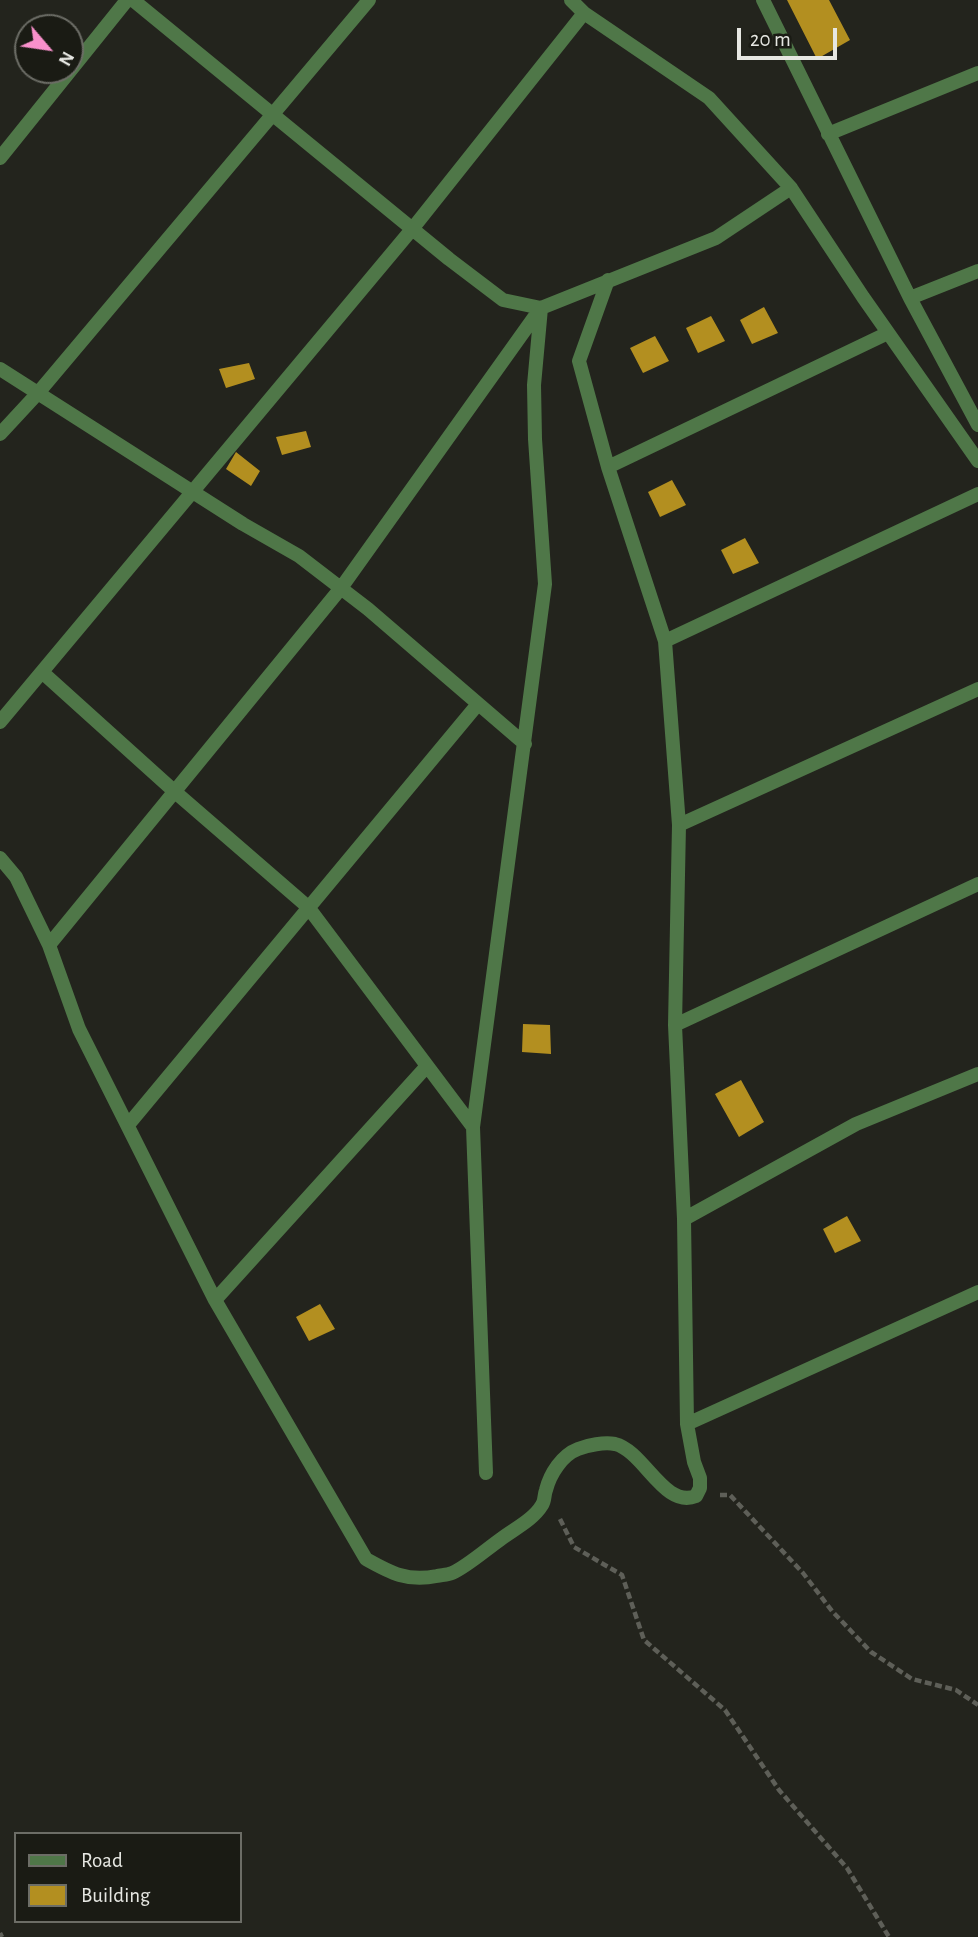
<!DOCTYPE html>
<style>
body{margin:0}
#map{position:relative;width:978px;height:1937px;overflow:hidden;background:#23241d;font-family:"Alegreya Sans",sans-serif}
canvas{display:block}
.legend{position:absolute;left:14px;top:1832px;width:228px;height:91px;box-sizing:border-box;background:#1a1b14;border:2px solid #6c6d66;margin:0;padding:9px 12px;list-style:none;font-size:21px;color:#e6e7e2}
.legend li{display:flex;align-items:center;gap:14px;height:35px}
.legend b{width:35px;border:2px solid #6c6d66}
.north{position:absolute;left:14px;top:14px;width:70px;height:70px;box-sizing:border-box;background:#1a1b14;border:2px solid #6c6d66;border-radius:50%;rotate:119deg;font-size:19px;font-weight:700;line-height:28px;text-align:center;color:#e6e7e2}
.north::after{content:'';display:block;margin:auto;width:24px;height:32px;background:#f890cb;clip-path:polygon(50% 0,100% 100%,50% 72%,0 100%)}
.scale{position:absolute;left:737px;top:28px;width:100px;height:32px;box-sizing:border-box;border:4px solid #e6e7e2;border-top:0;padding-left:9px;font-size:21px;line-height:24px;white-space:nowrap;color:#e6e7e2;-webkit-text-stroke:5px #1a1b14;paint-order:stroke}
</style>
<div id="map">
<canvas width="978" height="1937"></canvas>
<ul class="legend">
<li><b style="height:9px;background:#4f7748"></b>Road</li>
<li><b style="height:19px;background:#b38f20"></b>Building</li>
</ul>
<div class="north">N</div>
<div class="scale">20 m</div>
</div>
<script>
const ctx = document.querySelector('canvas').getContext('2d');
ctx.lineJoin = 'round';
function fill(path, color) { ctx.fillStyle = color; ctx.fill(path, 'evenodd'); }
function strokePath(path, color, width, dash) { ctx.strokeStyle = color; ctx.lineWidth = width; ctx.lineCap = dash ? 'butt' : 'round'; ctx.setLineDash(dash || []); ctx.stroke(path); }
fill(new Path2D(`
 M787,0H829L850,40L817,59Z
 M764,307L778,333L752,344L740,320Z
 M711,316L725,341L698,353L686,328Z
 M655,336L669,361L643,373L630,348Z
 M249,363L255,379L226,388L219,369Z
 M306,431L311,447L282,455L276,437Z
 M236,452L260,471L251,486L226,469Z
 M672,480L686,505L660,517L648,492Z
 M745,538L759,563L733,574L721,550Z
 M523,1024L550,1025L551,1054L522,1052Z
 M741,1080L764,1122L739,1137L715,1094Z
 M847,1216L861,1241L835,1253L823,1229Z
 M320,1304L335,1329L309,1341L296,1317Z`), '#b38f20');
strokePath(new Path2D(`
 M720,1495H730L803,1573L832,1611L871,1652L912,1679L956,1690L978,1705
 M560,1519L574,1547L622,1575L644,1640L725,1710L779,1790L847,1868L889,1937
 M0,1933L2,1937`), '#5e5f58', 4.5, [7, 3.5]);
strokePath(new Path2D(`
 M133,0L449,259L503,300L541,308L716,238L791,188
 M571,0L584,13L709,98L791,188L863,297L978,461
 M763,0L910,298L978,425
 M828,134L978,73
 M0,158L127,0
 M608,280L579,361L608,467L665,641L679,825L675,1025L684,1219
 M910,298L978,271
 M0,369L243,524L299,556L368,609L525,744
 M0,434L38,393L369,0
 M608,467L888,333
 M665,641L978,494
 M42,672L174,791L308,907L473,1127
 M0,722L413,228L584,13
 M679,825L978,689
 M0,858L16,877L49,945L79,1029L215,1300L366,1559C391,1573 407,1582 437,1576C441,1575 448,1575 452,1573C465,1568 488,1548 501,1539C514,1529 533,1520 542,1505C545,1501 544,1495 546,1490C550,1474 562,1455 578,1449C588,1445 604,1442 615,1444C644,1451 664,1509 696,1496L700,1488V1478L694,1462L687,1424L684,1219L856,1124L978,1074
 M49,945L341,588L540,309
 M675,1025L978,884
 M128,1125L478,704
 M215,1300L427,1066
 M687,1424L978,1292
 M486,1473L473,1127L545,584L535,439L534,385L541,308`), '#4f7748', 14);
</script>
